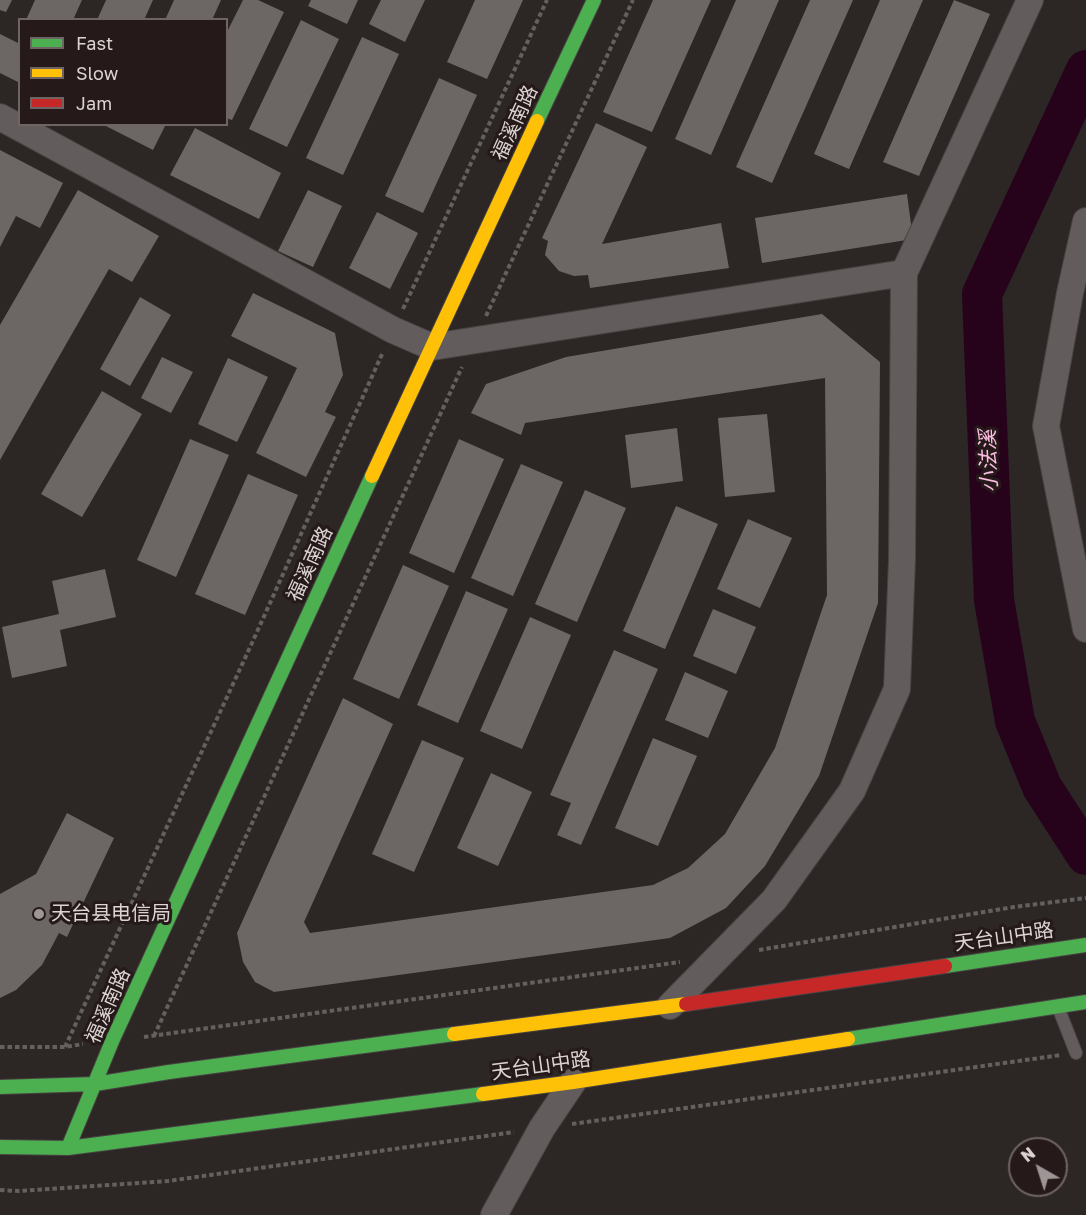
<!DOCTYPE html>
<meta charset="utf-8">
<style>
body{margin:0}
#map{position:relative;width:1086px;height:1215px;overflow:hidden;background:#2c2625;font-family:"Golos Text",sans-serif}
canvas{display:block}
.legend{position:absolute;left:18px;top:18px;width:210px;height:108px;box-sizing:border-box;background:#251a19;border:2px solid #6e6463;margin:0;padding:8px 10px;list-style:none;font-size:18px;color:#dcd3d3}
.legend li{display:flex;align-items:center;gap:12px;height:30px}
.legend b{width:30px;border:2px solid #6e6463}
.north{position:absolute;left:1008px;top:1137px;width:60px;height:60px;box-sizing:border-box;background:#251a19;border:2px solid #6e6463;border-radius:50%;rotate:321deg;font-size:16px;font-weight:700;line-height:24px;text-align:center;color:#dcd3d3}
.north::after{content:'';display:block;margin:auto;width:21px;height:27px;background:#9e9696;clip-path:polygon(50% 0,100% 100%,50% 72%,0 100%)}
</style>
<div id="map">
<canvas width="1086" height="1215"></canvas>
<ul class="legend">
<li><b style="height:8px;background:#4caf50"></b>Fast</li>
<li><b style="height:8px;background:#ffc107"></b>Slow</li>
<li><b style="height:8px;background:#c62828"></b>Jam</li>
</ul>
<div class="north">N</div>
</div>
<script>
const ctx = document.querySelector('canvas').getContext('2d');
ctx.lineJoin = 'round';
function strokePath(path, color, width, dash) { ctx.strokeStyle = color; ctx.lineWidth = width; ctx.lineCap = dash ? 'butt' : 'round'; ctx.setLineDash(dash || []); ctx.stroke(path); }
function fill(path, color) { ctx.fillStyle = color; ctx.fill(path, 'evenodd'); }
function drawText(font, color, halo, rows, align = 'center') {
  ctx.font = font + ' "Golos Text","Noto Sans SC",sans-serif'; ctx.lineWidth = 6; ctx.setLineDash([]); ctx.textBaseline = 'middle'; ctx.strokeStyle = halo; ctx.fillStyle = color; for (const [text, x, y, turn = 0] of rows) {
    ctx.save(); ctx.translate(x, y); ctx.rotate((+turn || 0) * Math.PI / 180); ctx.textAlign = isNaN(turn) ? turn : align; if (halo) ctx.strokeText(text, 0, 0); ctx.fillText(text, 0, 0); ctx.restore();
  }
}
strokePath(new Path2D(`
 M1086,70L982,294L994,600L1015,721L1042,787L1086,855`), '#26031a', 40);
fill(new Path2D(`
 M0,0H12L6,12L0,10Z
 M35,0H82L73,20H26Z
 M106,0H153L144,20H97Z
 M174,0H221L212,20H165Z
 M243,0H258L284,12L232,120L226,118V34Z
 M311,0H358L347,24L308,6Z
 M381,0H425L405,42L369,24Z
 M475,0H523L487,79L447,62Z
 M653,0H711L652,132L603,112Z
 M736,0H779L711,155L675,139Z
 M810,0H853L772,183L736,167Z
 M880,0H923L849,169L814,154Z
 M954,0L990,14L919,176L883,162Z
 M301,20L339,39L287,147L249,129Z
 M0,34L20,44V83L0,73Z
 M362,37L399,54L343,175L306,158Z
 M439,78L477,95L423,213L385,196Z
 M596,123L647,147L602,244L721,223L729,268L590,288L588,275L574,276L559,271L545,255L548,241L542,238Z
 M102,124H166L153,150Z
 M195,128L281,173L259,219L170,175Z
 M0,150L63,183L40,228L16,216L0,247Z
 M78,190L159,236L132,282L109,269L0,460V325Z
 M308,190L342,206L313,267L278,251Z
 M907,194L913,239L762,263L755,218Z
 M377,212L418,233L390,289L349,268Z
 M253,293L335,333L343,375L325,412L336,417L306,477L256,453L297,368L231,336Z
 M140,297L171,315L130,386L100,369Z
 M822,314L880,362L878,603L819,776L765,866L726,908L670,938L274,992L255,982L243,962L237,933L343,698L393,724L304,922L310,933L653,885L688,868L725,834L775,748L827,595L825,378L525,423L521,435L471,413L486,384L566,357Z
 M162,357L193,372L171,413L141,398Z
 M228,358L268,377L237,442L198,424Z
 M102,391L142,414L82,517L41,494Z
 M767,414L775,492L725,497L718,418Z
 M677,428L683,481L631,488L625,435Z
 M190,439L229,455L176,577L137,560Z
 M459,439L504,459L454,573L409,553Z
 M521,464L563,482L513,596L471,578Z
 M248,474L298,495L245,615L195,594Z
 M585,490L626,508L577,622L535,604Z
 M676,506L718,524L665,649L623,631Z
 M748,519L792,538L760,608L717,589Z
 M403,565L449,586L399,699L353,679Z
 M105,569L116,617L60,630L67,666L12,678L2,627L59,614L52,581Z
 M466,591L508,609L458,723L417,705Z
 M713,609L756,627L736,674L693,656Z
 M530,617L571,635L522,749L480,731Z
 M614,650L658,669L581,845L557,835L571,803L550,795Z
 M685,672L728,691L708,738L665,720Z
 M653,738L697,756L658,846L615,828Z
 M422,740L464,758L414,872L372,854Z
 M491,773L532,792L498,866L457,848Z
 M67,813L114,838L67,937L59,933L42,965L16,990L0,998V894L36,874Z`), '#6c6765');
const lane = new Path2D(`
 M1058,1007L1076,1053`);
const street = new Path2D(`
 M0,117L393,330L432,347L904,273
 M1086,221L1070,293L1046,426L1086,629
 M670,1006L774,900L852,791L897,689L902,559L904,273L1030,0
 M494,1215L542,1128L573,1082`);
const fast = new Path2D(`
 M537,121L594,0
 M945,966L1086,945
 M848,1039L1086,1002
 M0,1087L95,1084L169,1072L454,1034
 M0,1147L68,1148L483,1094
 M68,1148L113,1039L372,476`);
const slow = new Path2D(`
 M372,476L537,121
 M454,1034L686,1004
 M483,1094L573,1082L848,1039`);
const jam = new Path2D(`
 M686,1004L945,966`);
strokePath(lane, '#484342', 14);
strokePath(street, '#484342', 28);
strokePath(fast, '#484342', 16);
strokePath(slow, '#484342', 16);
strokePath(jam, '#484342', 16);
strokePath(new Path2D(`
 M403,309L547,0
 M486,316L633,0
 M759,950L1014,907L1086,898
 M154,1036L462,367
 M144,1037L680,962
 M0,1047H65L83,1044
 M65,1047L252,643L383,352
 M572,1124L1061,1055
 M0,1190L19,1191L168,1181L514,1132`), '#64605f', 4, [4.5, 3]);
strokePath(lane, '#625d5c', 12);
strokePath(street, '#625d5c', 26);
strokePath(fast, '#4caf50', 14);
strokePath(slow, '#ffc107', 14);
strokePath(jam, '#c62828', 14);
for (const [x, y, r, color] of [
 [39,914,6,"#9e9696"]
]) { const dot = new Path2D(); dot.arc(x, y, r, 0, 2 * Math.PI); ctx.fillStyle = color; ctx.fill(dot); strokePath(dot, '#251a19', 2); }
drawText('20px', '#dcd3d3', '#251a19', [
 ["福溪南路",515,123,-65],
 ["福溪南路",310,564,-65],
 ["天台山中路",1004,937,-8],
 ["福溪南路",108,1006,-66],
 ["天台山中路",541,1066,-8]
]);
drawText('20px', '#dcd3d3', '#251a19', [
 ["天台县电信局",51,914]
], 'left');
drawText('italic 21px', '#fcbce3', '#251a19', [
 ["小法溪",989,461,-92]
]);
</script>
